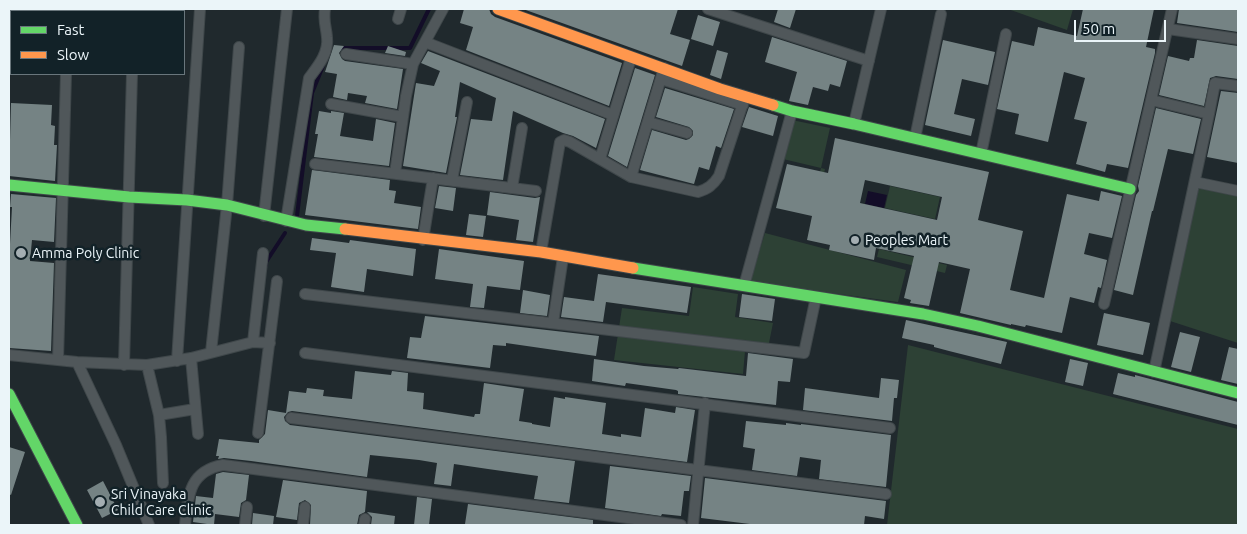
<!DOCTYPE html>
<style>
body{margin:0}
#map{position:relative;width:1247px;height:534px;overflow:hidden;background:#20292d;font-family:Ubuntu,sans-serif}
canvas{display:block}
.frame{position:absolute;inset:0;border:10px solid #ebf5f9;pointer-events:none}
.legend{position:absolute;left:10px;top:10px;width:175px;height:65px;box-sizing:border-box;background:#122228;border:1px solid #69767c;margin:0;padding:6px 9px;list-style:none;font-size:15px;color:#ebf5f9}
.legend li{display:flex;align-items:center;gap:10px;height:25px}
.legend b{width:25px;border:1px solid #69767c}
.scale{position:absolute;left:1074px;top:20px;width:92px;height:22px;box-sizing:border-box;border:2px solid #ebf5f9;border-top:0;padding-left:6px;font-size:15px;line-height:18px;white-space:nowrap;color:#ebf5f9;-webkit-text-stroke:4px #122228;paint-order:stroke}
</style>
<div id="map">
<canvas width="1247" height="534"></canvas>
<div class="frame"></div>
<ul class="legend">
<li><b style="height:6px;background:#63d668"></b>Fast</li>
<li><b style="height:6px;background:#ff974d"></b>Slow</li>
</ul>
<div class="scale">50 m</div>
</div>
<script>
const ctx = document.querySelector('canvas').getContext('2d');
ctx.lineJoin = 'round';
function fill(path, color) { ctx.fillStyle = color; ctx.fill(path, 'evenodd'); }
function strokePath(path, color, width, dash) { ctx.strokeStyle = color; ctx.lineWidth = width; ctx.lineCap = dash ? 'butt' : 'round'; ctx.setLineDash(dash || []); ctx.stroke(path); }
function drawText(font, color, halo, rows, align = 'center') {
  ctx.font = font + ' Ubuntu,sans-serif'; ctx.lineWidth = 5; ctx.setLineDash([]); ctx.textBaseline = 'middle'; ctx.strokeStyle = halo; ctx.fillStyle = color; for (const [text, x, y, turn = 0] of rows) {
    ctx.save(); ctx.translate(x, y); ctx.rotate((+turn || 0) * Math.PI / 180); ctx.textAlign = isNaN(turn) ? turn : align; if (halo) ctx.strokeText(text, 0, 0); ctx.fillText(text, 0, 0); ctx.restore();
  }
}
fill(new Path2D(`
 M1008,9H1073L1067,30Z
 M792,120L830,128L821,168L825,169L814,216L810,215L821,168L783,159Z
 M890,186L940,197L935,219L885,208Z
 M1199,186L1238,195V343L1170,321Z
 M765,233L906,270L898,302L750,282Z
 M879,249L947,265L945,273L877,257Z
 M693,287L738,294L735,317L773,323L767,353L745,351L743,374L614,360L622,308L689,316Z
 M908,345L1238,429V525H887Z`), '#2d4135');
fill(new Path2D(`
 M868,191L887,195L884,208L865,204Z`), '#130d28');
strokePath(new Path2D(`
 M338,48H410L429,9
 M297,216L312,93L323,66
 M266,265V262L285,233`), '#130d28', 4);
fill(new Path2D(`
 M464,9H489L491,14L495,17L622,63L609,106L466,50L473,27L460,23Z
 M523,9H678L670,34L690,40L682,66Z
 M778,9H796L790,28L774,22Z
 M1083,9H1154L1146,47L1155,49V53L1128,168L1107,164L1105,172L1076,164L1087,122L1074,119L1085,78L1064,72L1048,142L1015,134L1019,114L997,109L1012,41L1034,46L1038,27L1077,36Z
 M1179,9H1238V32L1177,23Z
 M698,15L720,22L713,46L691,39Z
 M772,37L847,61L840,87L830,84L828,91L813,87L808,105L789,101L797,72L765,62Z
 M943,40L995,52L988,85L962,79L954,114L975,119L971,136L925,125Z
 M1197,40L1238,46V79L1216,76L1210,78L1204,106L1159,95L1168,56L1189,61L1190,58H1194Z
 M334,45L344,46L339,53L342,59L345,61L403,69L397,109L365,103L367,96L348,93L347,100L333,97L337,74L325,72Z
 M388,46L406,52L405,56L385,53Z
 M717,50L728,53L721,79L710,75Z
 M428,51L605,119L596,148L573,136L563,133L513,111L503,180L460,175L471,119L492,121L496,98L460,82L455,117H457L446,173L403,166L416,83L434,86L440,71L421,63Z
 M635,68L655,75L627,167L608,156Z
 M665,88L734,109L721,148L716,146L709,170L699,167L694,184L640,170L652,130L686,140L689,139L693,135V131L689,127L656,117Z
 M1221,91L1238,93V163L1207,157Z
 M11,103L52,105L51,125L55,126L54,145H57L55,181L9,176Z
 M749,107L778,116L773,136L742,127Z
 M1156,108L1201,119L1193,154L1168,149L1153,211H1152L1133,295L1114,290L1136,195L1139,191L1138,186Z
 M319,111L331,113V111L344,113L340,136L373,141L376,119L395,123L389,166L314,157L318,134H315Z
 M835,138L989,172L978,220L1023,231L1010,290L1044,298L1067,194L1099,201L1101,191L1122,196L1112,238L1089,233L1084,254L1107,260L1101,288L1098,287L1094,303L1070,297L1062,333L1026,325L1025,327L1011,324V325L960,313L970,269L939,262L929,306L910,303L911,300L904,298L914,256L876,248L874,260L829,250L830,245L807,240L812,216L776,208L787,164L828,173ZM865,180L942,197L937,220L860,203Z
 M312,170L390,180L389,190L396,191L394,203L421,207L418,229L305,215Z
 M439,186L456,188L453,211L435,208Z
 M490,192L535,198L540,197L533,242L516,240L519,220L487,215Z
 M11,194L56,198L54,242L32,240L30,261L54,263L51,351L9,348V262L12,207H10Z
 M469,214L486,216L483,237L466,235Z
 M312,238L349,243L350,240L416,249L413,276L367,269L364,292L331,287L336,253L310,250Z
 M439,249L524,261L520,290L487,286L484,308L470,307L473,284L435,279Z
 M598,274L691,287L687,313L606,302L603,322L561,317L564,297L594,301Z
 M523,290L550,295L547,316L520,313Z
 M742,294L775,299L772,321L739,317Z
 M1104,313L1150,323L1143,355L1097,345Z
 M425,316L599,336L596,356L506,343V346L493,345L490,368L407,358L410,337L421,338Z
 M906,320L1007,342L1001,364L949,351L934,347V345L902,338Z
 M1180,332L1200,337L1191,372L1171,367Z
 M1229,347L1238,349V384L1221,380Z
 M748,353L793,359L790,382L778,381L776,405L678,394V391L676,390L626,383L625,386L592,381L594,359L644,366L678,369L679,368L746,376Z
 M1070,359L1088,363L1083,386L1065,382Z
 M355,371L391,375L392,371L408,373L407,391L424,393L423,409L474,417L475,414H480L484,383L524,389L519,421L532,423V424L550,427L554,397L565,399V397L606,403L602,434L621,437V434L641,437L645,408L675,413L676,407L695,410L687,462L292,411L288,412L284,417L285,421L290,425L575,461L569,503L534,499L538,476L488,469L454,464L451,486L434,484L437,463L419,460L370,455L367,477L251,461L224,458L218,459L219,456H216L219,439L259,443V440L265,434L268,410L286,413L289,391L306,393L307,388L324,390L323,396L352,399Z
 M1118,373L1135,377V375L1238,402V425L1113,394Z
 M881,378L899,380L897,398H894L892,421L803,410L805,388L879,398Z
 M746,421L786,425V423L801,425V424L891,435L886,487L819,479L821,460L800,457L797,476L752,470L755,449L743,447Z
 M9,447L25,452L11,495L9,494Z
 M610,466L691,476L689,491H684L681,516L662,514L661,516L605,508Z
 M223,472L249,475L246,500L241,503L239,517L215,514L214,525L193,522L196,496L213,498L216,474Z
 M705,478L886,501L884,519L865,516L864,525H758L701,518Z
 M283,480L367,491L365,512L359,515L357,525H310L311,505L305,500L299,503L297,520L276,517Z
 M103,481L118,510L102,518L87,490Z
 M417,497L432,499L429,525H414Z
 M468,504L593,520V525L465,524Z
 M367,512L395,516L394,525H371L372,517Z
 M253,513L274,516L273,525H252Z`), '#758384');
const street = new Path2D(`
 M708,9L869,61
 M68,11V9
 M134,11V9
 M398,19L401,9
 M1168,29L1238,39
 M425,42L613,115
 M346,54L413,64
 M661,79L743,105
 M1151,100L1209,114L1154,372
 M331,104L403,117
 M1209,114L1215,83L1238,86
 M648,122L687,133
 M854,124L881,9
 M915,138L941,14
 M981,154L1006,34
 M600,159L631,58
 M315,164L536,191
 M395,173L406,96L413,64L443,9
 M631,177L664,68
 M452,180L467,102
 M1195,182L1238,191
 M512,188L522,128
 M264,216L287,9
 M286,221L309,78C318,66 329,53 327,37C326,26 323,20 325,9
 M423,240L433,178
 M541,252L560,142L564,140L570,142L631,177L698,192C708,189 713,185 719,176L745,97
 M744,286L792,111
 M305,294L804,353L816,297
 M1104,304L1172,9
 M553,323L563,257
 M253,342L263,253
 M211,352L227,205L239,47
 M305,353L890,428
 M9,355L77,362L147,365L191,358L253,342L270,343
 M191,358L198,434
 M58,360L66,74
 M177,361L200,9
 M77,362L116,445L149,525
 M124,365L132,74
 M147,365L159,415L161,437L163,483
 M159,415L195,409
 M291,418L886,494
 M258,433L277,281
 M185,525C188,496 189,471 223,465L681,525
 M245,525L247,507
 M303,525L305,507
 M364,525L365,519
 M693,525L705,403`);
const fast = new Path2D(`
 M773,105L792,111L854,124L1130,189
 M9,185L129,197L187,200L227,205L306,225L345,229
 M633,268L923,314L978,326L1238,393
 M9,394L77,525`);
const slow = new Path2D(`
 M498,9L720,89L773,105
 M345,229L541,252L633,268`);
strokePath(street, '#3f474a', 12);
strokePath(fast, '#3f474a', 13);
strokePath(slow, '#3f474a', 13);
strokePath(street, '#50575a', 10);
strokePath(fast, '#63d668', 11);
strokePath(slow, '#ff974d', 11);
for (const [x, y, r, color] of [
 [855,240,5,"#a4aeb2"],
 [21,253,6,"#a4aeb2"],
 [100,502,6,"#a4aeb2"]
]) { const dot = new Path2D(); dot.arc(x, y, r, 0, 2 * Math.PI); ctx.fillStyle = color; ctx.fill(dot); strokePath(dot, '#122228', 2); }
drawText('14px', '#ebf5f9', '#122228', [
 ["Peoples Mart",865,240],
 ["Amma Poly Clinic",32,253],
 ["Sri Vinayaka",111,494],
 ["Child Care Clinic",111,510]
], 'left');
</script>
